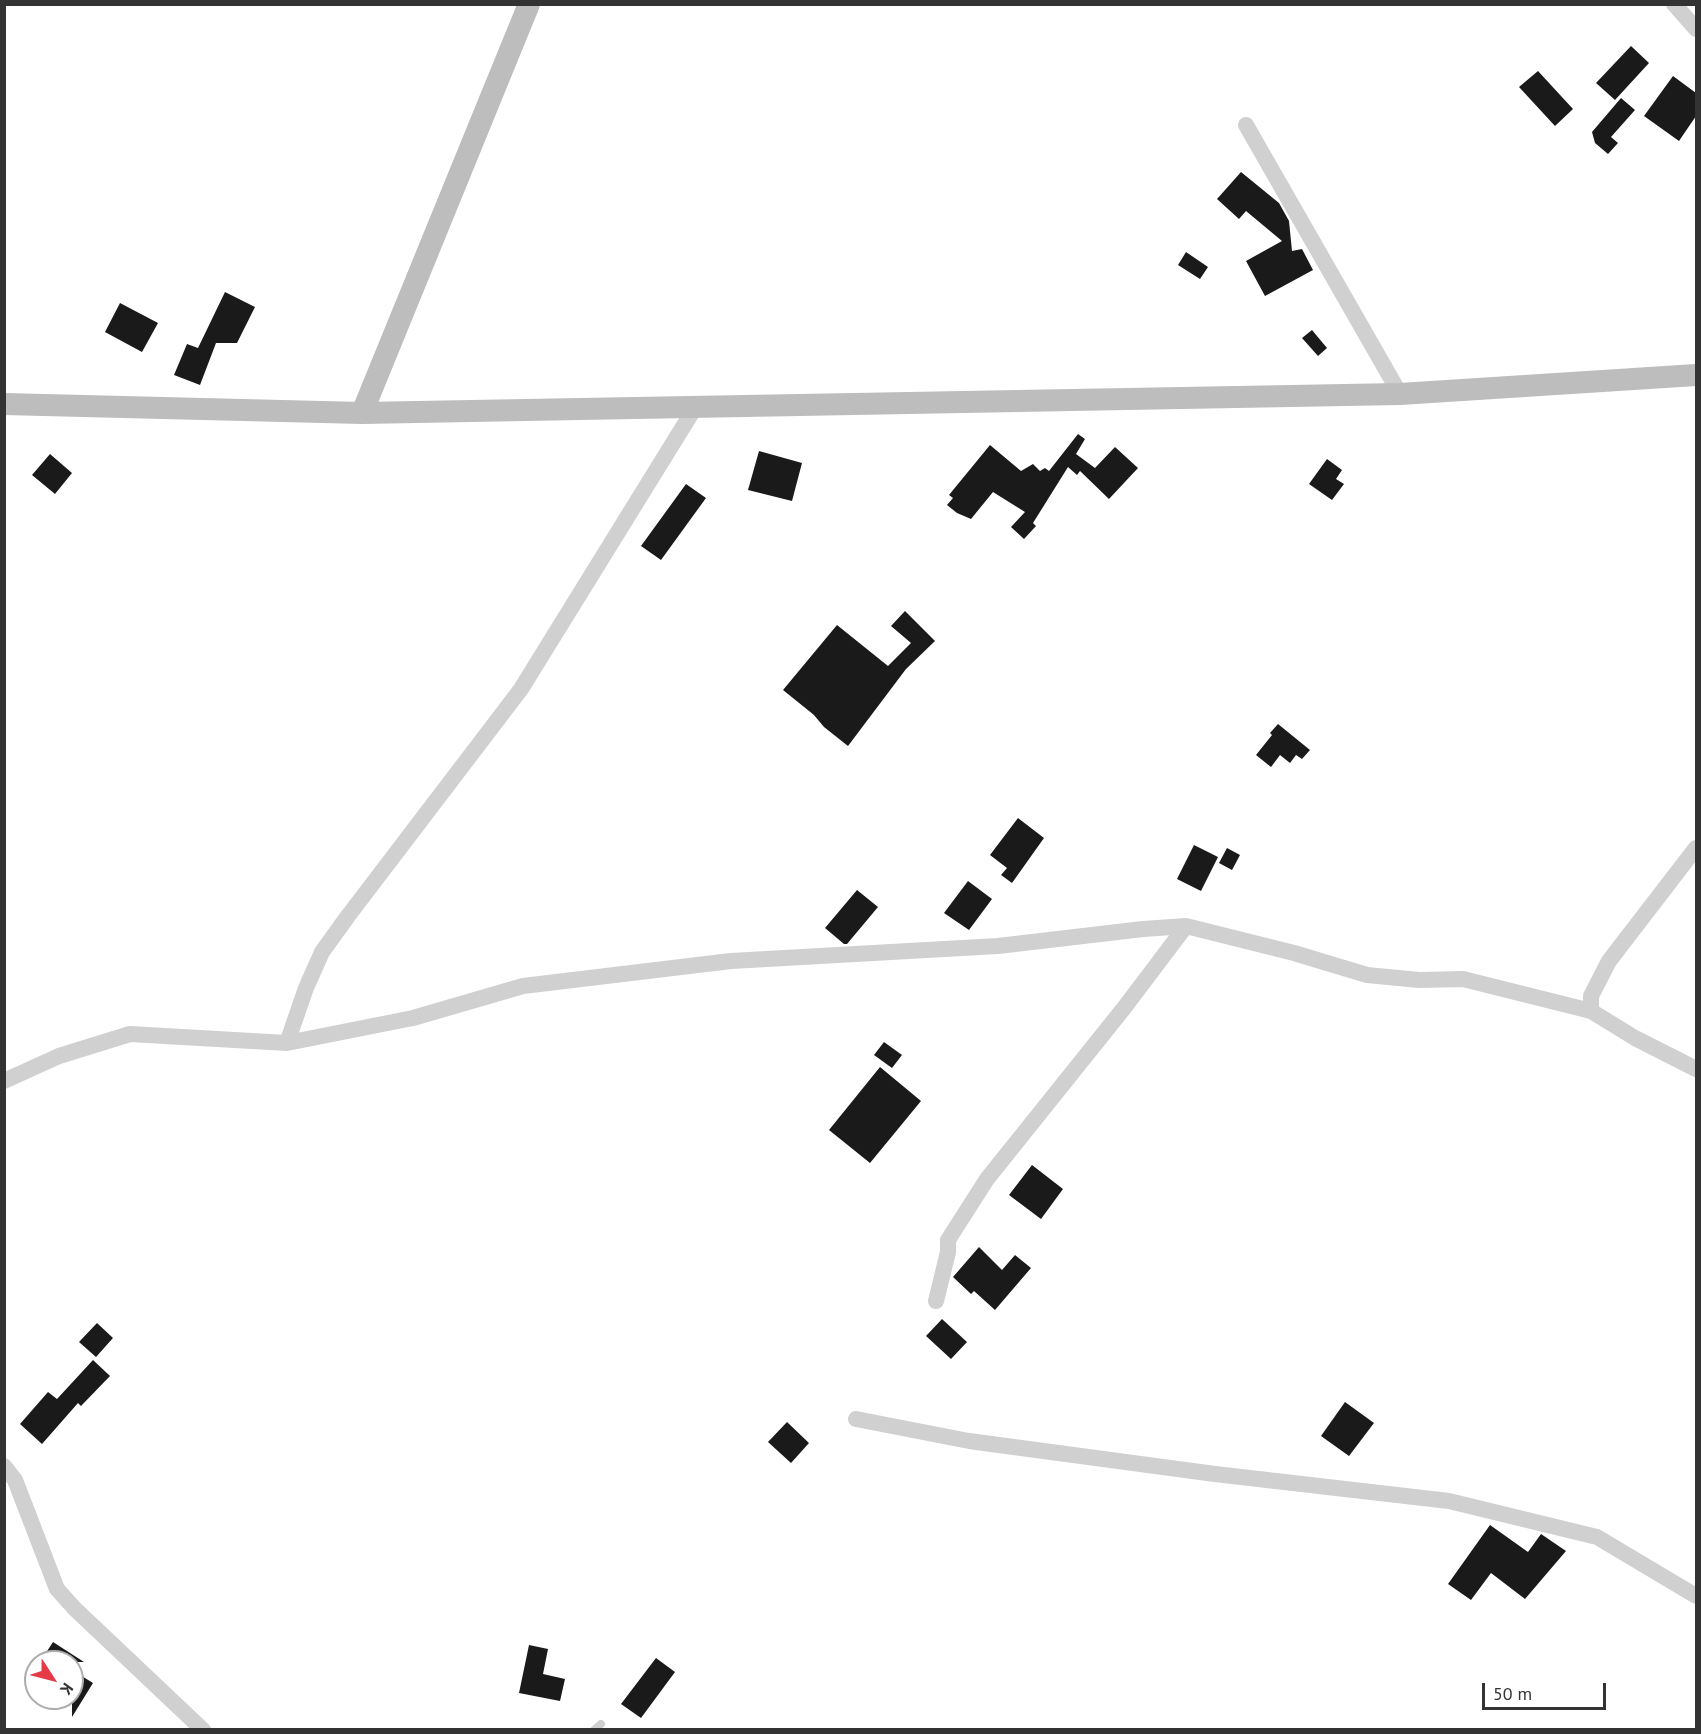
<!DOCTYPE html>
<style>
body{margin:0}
#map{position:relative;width:1701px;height:1734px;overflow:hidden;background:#fff;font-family:"PT Sans",sans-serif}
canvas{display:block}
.frame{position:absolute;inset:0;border:6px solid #333;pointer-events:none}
.north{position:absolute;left:24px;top:1650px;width:60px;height:60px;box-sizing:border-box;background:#fff;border:2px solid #adadad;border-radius:50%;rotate:126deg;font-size:16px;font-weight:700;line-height:24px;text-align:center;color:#333}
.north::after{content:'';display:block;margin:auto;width:21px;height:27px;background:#e63946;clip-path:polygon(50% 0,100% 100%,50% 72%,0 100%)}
.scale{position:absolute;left:1482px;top:1683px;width:124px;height:27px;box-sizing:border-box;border:3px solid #333;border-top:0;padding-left:8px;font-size:18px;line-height:21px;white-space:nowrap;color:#333;-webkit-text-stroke:4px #fff;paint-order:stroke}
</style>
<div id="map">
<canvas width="1701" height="1734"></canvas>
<div class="frame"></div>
<div class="north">K</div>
<div class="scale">50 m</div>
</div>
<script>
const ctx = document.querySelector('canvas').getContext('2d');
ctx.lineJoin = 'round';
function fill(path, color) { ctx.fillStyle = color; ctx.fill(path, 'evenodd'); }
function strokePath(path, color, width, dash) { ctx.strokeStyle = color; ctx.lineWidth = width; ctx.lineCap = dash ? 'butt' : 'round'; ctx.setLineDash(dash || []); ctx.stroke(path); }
fill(new Path2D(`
 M1631,46L1649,63L1615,100L1596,83Z
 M1538,71L1573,109L1555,126L1519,87Z
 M1673,76L1696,93V116L1679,141L1644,116Z
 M1621,98L1635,110L1611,137L1618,143L1608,154L1595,143L1592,132Z
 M1241,172L1279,203L1289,221L1292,251L1302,249L1313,270L1265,296L1246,261L1282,241L1246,211L1239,219L1217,199Z
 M1186,252L1208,267L1200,279L1178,265Z
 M225,292L255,307L237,343H216L200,385L174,375L187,344L198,348Z
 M120,303L158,323L142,352L105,332Z
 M1312,330L1327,348L1318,356L1302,338Z
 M1078,434L1085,439L1076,454L1095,468L1115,447L1138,468L1109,499L1080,471L1077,475L1068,467L1033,523L1036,526L1024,539L1011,527L1025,512L993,492L971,519L957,513L947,505L953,498L949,495L990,445L1021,471L1033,464L1040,471L1045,468L1049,471Z
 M759,451L802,463L792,501L748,490Z
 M50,454L72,473L55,494L32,475Z
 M1327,459L1342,470L1336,479L1344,484L1332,500L1309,484Z
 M686,484L706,498L661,560L641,546Z
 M905,611L935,641L906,669L848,746L824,727L814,715L783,690L837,625L888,666L911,643L891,626Z
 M1278,724L1310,750L1302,759L1296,755L1290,763L1280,755L1271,767L1256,755L1272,735L1270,733Z
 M1018,818L1044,838L1012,883L1001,875L1007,868L990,855Z
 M1194,845L1218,857L1201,891L1177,879Z
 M1227,848L1240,855L1232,870L1219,863Z
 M968,881L992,899L969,930L944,913Z
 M857,890L878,907L847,944H844L825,928Z
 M884,1042L902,1055L892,1068L874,1055Z
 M880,1067L921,1101L870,1163L829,1130Z
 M1032,1165L1063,1189L1041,1219L1009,1195Z
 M979,1247L1002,1270L1015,1255L1031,1268L995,1310L974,1291L971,1294L953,1277Z
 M942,1319L967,1342L951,1359L926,1336Z
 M97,1323L113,1338L96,1357L79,1342Z
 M93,1360L110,1376L81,1406L78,1403L42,1444L20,1424L48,1392L57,1399Z
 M1345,1402L1374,1423L1349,1456L1321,1436Z
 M787,1422L809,1443L791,1463L768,1442Z
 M1490,1525L1528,1552L1541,1534L1566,1551L1525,1599L1491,1573L1471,1600L1448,1584Z
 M53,1642L84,1662H40Z
 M529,1645L548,1649L543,1674L565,1679L560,1701L519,1693Z
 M656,1658L675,1672L641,1718L621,1704Z
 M72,1670L93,1683L72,1717Z`), '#1a1a1a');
strokePath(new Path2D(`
 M594,1730L601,1724`), '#d0d0d0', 8);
strokePath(new Path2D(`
 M1674,4L1696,29
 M1246,125L1400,394
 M1696,848L1609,961L1591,996V1011L1635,1038L1696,1069
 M287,1043L306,988L322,952L348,916L521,689L696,406
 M4,1081L59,1056L130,1034L287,1043L413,1018L523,986L731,961L998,946L1143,929L1186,926L1294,953L1367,975L1419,980L1463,979L1591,1011
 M936,1301L948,1252V1240L987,1179L1124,1008L1186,926
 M856,1419L969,1441L1215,1474L1449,1501L1597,1537L1696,1596
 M4,1466L15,1480L57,1589L74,1608L203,1730`), '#d0d0d0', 16);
strokePath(new Path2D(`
 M4,404L362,413L1400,394L1696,375
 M362,413L529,4`), '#bdbdbd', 22);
</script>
